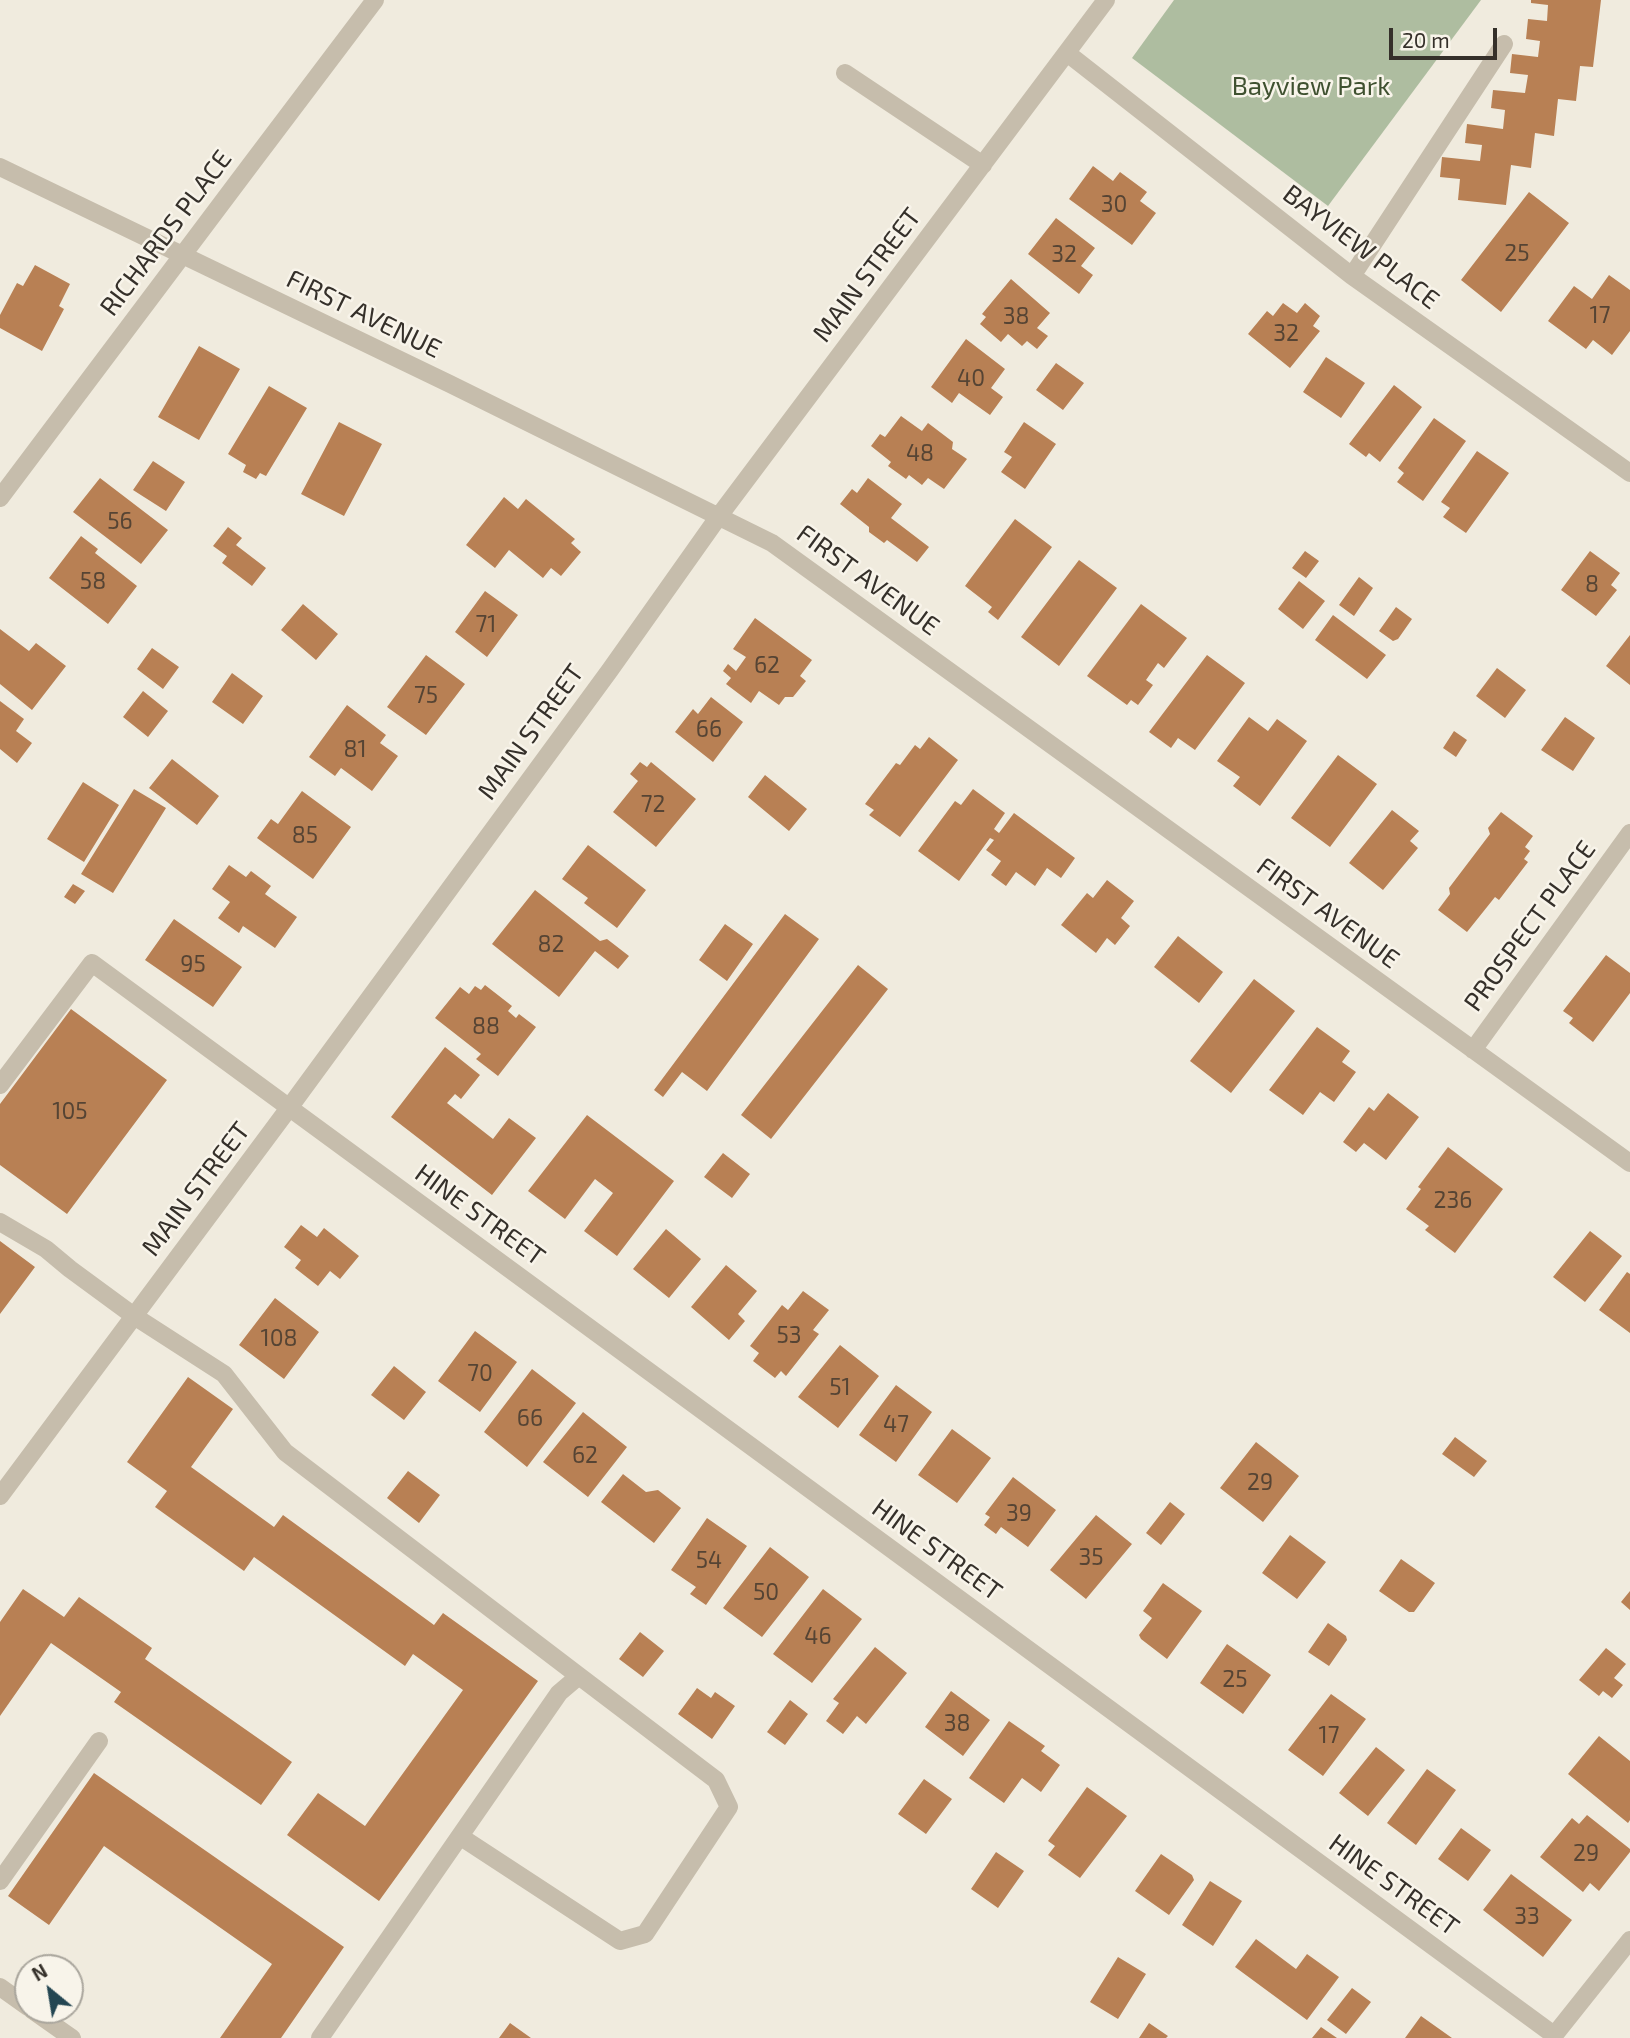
<!DOCTYPE html>
<style>
body{margin:0}
#map{position:relative;width:1630px;height:2038px;overflow:hidden;background:#f0ebde;font-family:"Exo 2",sans-serif}
canvas{display:block}
.north{position:absolute;left:14px;top:1954px;width:70px;height:70px;box-sizing:border-box;background:#f8f4ea;border:2px solid #aaa69d;border-radius:50%;rotate:330deg;font-size:19px;font-weight:700;line-height:28px;text-align:center;color:#35302a}
.north::after{content:'';display:block;margin:auto;width:24px;height:32px;background:#244652;clip-path:polygon(50% 0,100% 100%,50% 72%,0 100%)}
.scale{position:absolute;left:1389px;top:28px;width:108px;height:32px;box-sizing:border-box;border:4px solid #35302a;border-top:0;padding-left:9px;font-size:21px;line-height:24px;white-space:nowrap;color:#35302a;-webkit-text-stroke:5px #f8f4ea;paint-order:stroke}
</style>
<div id="map">
<canvas width="1630" height="2038"></canvas>
<div class="north">N</div>
<div class="scale">20 m</div>
</div>
<script>
const ctx = document.querySelector('canvas').getContext('2d');
ctx.lineJoin = 'round';
function fill(path, color) { ctx.fillStyle = color; ctx.fill(path, 'evenodd'); }
function strokePath(path, color, width, dash) { ctx.strokeStyle = color; ctx.lineWidth = width; ctx.lineCap = dash ? 'butt' : 'round'; ctx.setLineDash(dash || []); ctx.stroke(path); }
function drawText(font, color, halo, rows, align = 'center') {
  ctx.font = font + ' "Exo 2",sans-serif'; ctx.lineWidth = 5; ctx.setLineDash([]); ctx.textBaseline = 'middle'; ctx.strokeStyle = halo; ctx.fillStyle = color; for (const [text, x, y, turn = 0] of rows) {
    ctx.save(); ctx.translate(x, y); ctx.rotate((+turn || 0) * Math.PI / 180); ctx.textAlign = isNaN(turn) ? turn : align; if (halo) ctx.strokeText(text, 0, 0); ctx.fillText(text, 0, 0); ctx.restore();
  }
}
fill(new Path2D(`
 M1174,0H1481L1328,206L1132,58Z`), '#aebda0');
fill(new Path2D(`
 M1531,0H1601L1593,67L1580,66L1576,101L1558,99L1554,136L1535,133L1531,168L1511,165L1506,205L1458,200L1460,179L1440,177L1442,157L1480,161L1482,145L1465,143L1467,124L1503,129L1505,110L1491,108L1493,90L1525,93L1528,75L1510,73L1512,54L1538,57L1540,41L1526,39L1528,19L1547,21L1548,5L1531,3Z
 M1093,166L1113,181L1120,172L1147,192L1140,201L1156,213L1132,245L1069,199Z
 M1529,192L1569,223L1501,312L1461,280Z
 M1056,218L1095,248L1081,266L1093,275L1079,294L1028,254Z
 M35,265L70,284L59,306L64,309L42,351L0,328V315L17,283L23,286Z
 M1609,275L1630,290V331L1612,355L1593,340L1586,349L1548,321L1574,286L1592,299Z
 M1011,279L1050,313L1037,328L1048,336L1037,349L1027,341L1022,346L1008,334L1001,342L980,324L986,317L982,314Z
 M1283,303L1297,313L1305,303L1320,316L1313,326L1320,331L1290,368L1248,334L1267,311L1273,316Z
 M966,339L1005,369L991,388L1003,397L990,415L959,393L952,403L931,387Z
 M199,346L240,369L199,440L158,417Z
 M1326,357L1365,383L1341,418L1303,392Z
 M1056,363L1084,383L1063,410L1036,390Z
 M1394,385L1422,407L1380,462L1369,453L1366,457L1349,444Z
 M269,386L307,408L266,476L260,473L256,479L243,472L246,465L228,454Z
 M901,416L922,431L928,423L953,442L952,449L967,459L944,489L928,478L922,485L909,475L906,479L888,466L891,462L871,446L880,434L885,437Z
 M1434,418L1466,441L1423,501L1397,482L1404,473L1398,468Z
 M339,422L382,444L344,516L301,494Z
 M1024,422L1056,444L1025,489L1001,472L1012,457L1004,452Z
 M1477,451L1509,473L1466,533L1443,517L1450,508L1441,502Z
 M153,461L185,482L166,511L133,490Z
 M100,478L168,530L141,564L73,512Z
 M868,478L902,504L891,518L929,547L917,562L887,540L884,543L869,532V527L840,504L852,489L857,493Z
 M504,497L518,509L526,499L575,539L571,543L581,552L561,576L551,568L543,578L509,550L495,568L466,545Z
 M1015,519L1052,547L998,620L988,612L992,607L965,586Z
 M228,527L242,538L236,545L266,568L252,586L222,563L227,556L213,546Z
 M81,536L98,549L95,553L137,586L108,624L49,578Z
 M1305,551L1319,561L1306,578L1292,568Z
 M1590,551L1620,573L1611,585L1617,590L1596,616L1561,590Z
 M1079,560L1117,588L1059,666L1021,637Z
 M1359,577L1373,588L1354,616L1339,605Z
 M1299,581L1325,601L1303,629L1278,609Z
 M485,591L518,615L487,657L455,632Z
 M303,604L338,634L316,660L281,630Z
 M1141,604L1187,638L1164,668L1158,663L1146,680L1153,685L1138,705L1131,700L1127,705L1087,676Z
 M1396,607L1412,619L1398,639L1393,641L1379,631Z
 M1333,615L1386,655L1367,679L1315,640Z
 M755,618L812,660L800,676L806,681L793,697H785L779,705L759,691L751,703L726,684L731,678L723,671L728,664L736,671L746,657L733,649Z
 M0,629L29,651L36,643L66,666L32,710L0,684Z
 M1630,635V685L1606,666Z
 M152,648L179,667L163,689L137,669Z
 M426,655L465,684L426,735L387,707Z
 M1207,655L1245,683L1195,750L1178,738L1171,748L1149,732Z
 M1497,668L1526,690L1505,718L1476,696Z
 M232,673L263,696L243,724L212,702Z
 M143,691L168,711L148,737L123,717Z
 M711,697L743,722L713,762L675,732L693,709L698,714Z
 M0,701L24,719L16,731L32,743L17,763L0,749Z
 M347,705L386,735L380,743L398,756L372,791L341,768L335,776L309,757Z
 M1249,717L1268,731L1277,719L1307,741L1260,806L1233,786L1240,777L1217,761Z
 M1565,717L1595,738L1573,771L1541,750Z
 M1454,731L1467,740L1456,757L1443,748Z
 M929,737L958,760L900,837L869,815L874,810L865,804L896,763L900,765L915,745L920,749Z
 M1338,755L1377,784L1330,847L1291,818Z
 M172,759L219,796L197,825L149,788Z
 M640,762L647,767L651,762L696,799L656,847L613,812L638,781L630,774Z
 M765,775L807,809L789,831L748,797Z
 M83,782L119,805L84,862L47,839Z
 M134,789L166,808L113,893L81,874Z
 M973,789L1005,813L994,829L999,833L1014,813L1075,858L1061,878L1047,868L1035,886L1016,872L1006,886L991,875L1001,861L986,850L994,840L990,838L959,881L918,851L955,801L961,805Z
 M302,791L351,827L313,879L257,838L271,819L278,824Z
 M1392,810L1419,831L1410,841L1418,848L1383,890L1349,863Z
 M1501,812L1533,836L1525,847L1530,851L1524,859L1528,862L1499,900L1495,897L1467,932L1438,910L1450,894L1449,888L1490,834L1488,828Z
 M588,845L646,890L617,928L584,903L588,898L562,879Z
 M229,865L246,877L251,871L271,886L265,894L297,917L275,948L243,926L239,933L218,918L230,902L212,889Z
 M1107,880L1134,901L1121,918L1130,926L1115,945L1107,938L1096,953L1061,925L1087,893L1093,898Z
 M73,884L85,891L75,904L64,897Z
 M535,890L600,941L607,939L629,956L618,969L595,951L559,997L492,944Z
 M785,914L819,939L707,1091L682,1072L663,1097L654,1090Z
 M174,919L242,967L213,1007L145,960Z
 M725,924L753,944L727,981L699,960Z
 M1178,936L1223,972L1199,1003L1154,967Z
 M1606,955L1630,973V993L1593,1042L1569,1023L1573,1018L1563,1011Z
 M858,965L888,989L771,1139L741,1115Z
 M1254,979L1295,1011L1231,1093L1190,1061Z
 M485,985L512,1006L508,1011L516,1018L519,1014L536,1027L498,1076L476,1059L481,1054L435,1018L460,987L469,994L475,986L481,990Z
 M71,1009L167,1080L67,1214L0,1165V1104Z
 M1317,1027L1350,1051L1342,1062L1356,1072L1334,1102L1320,1092L1303,1115L1269,1090Z
 M445,1047L480,1075L461,1099L455,1094L447,1103L493,1139L509,1118L536,1138L492,1195L391,1117Z
 M1388,1093L1419,1117L1386,1160L1364,1143L1356,1152L1343,1142L1369,1107L1374,1111Z
 M587,1115L674,1181L617,1256L584,1231L613,1193L595,1179L565,1219L528,1191Z
 M1448,1147L1503,1189L1455,1253L1425,1230L1429,1226L1406,1209L1421,1189L1418,1187Z
 M723,1153L750,1174L732,1198L704,1177Z
 M301,1225L317,1237L324,1228L359,1256L340,1279L330,1271L318,1286L295,1268L301,1260L284,1247Z
 M666,1229L701,1259L669,1298L633,1269Z
 M1590,1231L1622,1256L1585,1302L1553,1277Z
 M0,1241L35,1267L0,1314Z
 M726,1265L757,1291L738,1314L745,1321L729,1340L691,1307Z
 M1627,1272L1630,1274V1333L1599,1310Z
 M803,1291L829,1310L813,1330L819,1334L786,1376L781,1371L775,1378L753,1361L759,1353L750,1346L782,1305L788,1310Z
 M275,1298L319,1332L284,1379L239,1345Z
 M475,1331L517,1362L480,1412L438,1381Z
 M840,1345L879,1376L838,1428L798,1397Z
 M394,1366L426,1392L404,1420L371,1395Z
 M532,1369L576,1403L527,1467L484,1432Z
 M188,1377L233,1409L191,1467L274,1527L283,1515L434,1625L443,1613L538,1681L379,1901L287,1835L318,1793L365,1826L463,1690L413,1654L405,1666L254,1557L244,1571L155,1507L167,1491L127,1462Z
 M896,1385L932,1412L896,1462L859,1435Z
 M583,1412L627,1447L588,1497L543,1462Z
 M952,1429L991,1458L957,1503L918,1475Z
 M1455,1437L1487,1461L1474,1477L1442,1454Z
 M1256,1442L1299,1476L1263,1522L1220,1488Z
 M408,1471L440,1495L419,1523L387,1498Z
 M623,1474L646,1492L658,1490L681,1508L654,1543L601,1502Z
 M1013,1477L1056,1510L1028,1547L1001,1527L996,1534L984,1525L990,1517L985,1514Z
 M1170,1502L1185,1514L1161,1545L1146,1533Z
 M1096,1515L1132,1544L1086,1599L1050,1570Z
 M707,1518L747,1546L706,1605L690,1594L696,1587L671,1570Z
 M1290,1535L1326,1562L1297,1599L1262,1573Z
 M770,1547L809,1577L762,1637L723,1608Z
 M1401,1559L1435,1583L1414,1612H1409L1379,1591Z
 M1163,1583L1202,1611L1167,1659L1141,1639L1139,1635L1152,1618L1143,1611Z
 M23,1589L64,1617L79,1597L152,1648L145,1659L292,1762L261,1805L114,1702L121,1692L51,1643L0,1716V1622Z
 M823,1589L862,1619L812,1683L773,1654Z
 M1630,1591V1610L1621,1602Z
 M1328,1623L1346,1636L1347,1640L1329,1666L1308,1652Z
 M640,1632L664,1651L643,1677L619,1659Z
 M1227,1644L1271,1675L1243,1714L1200,1683Z
 M875,1647L907,1673L866,1724L857,1716L843,1734L826,1721L839,1703L833,1699Z
 M1606,1648L1626,1664L1614,1678L1623,1685L1612,1698L1603,1691L1599,1696L1579,1680Z
 M697,1688L711,1698L715,1692L735,1706L712,1739L678,1714Z
 M951,1691L990,1720L963,1756L925,1727Z
 M1331,1694L1366,1719L1323,1776L1288,1750Z
 M790,1700L808,1714L785,1745L767,1732Z
 M1009,1721L1045,1746L1041,1751L1060,1765L1041,1792L1022,1778L1004,1803L969,1778Z
 M1599,1736L1630,1761V1820L1628,1823L1568,1774Z
 M1376,1747L1405,1770L1368,1816L1339,1793Z
 M1427,1769L1456,1790L1416,1845L1387,1823Z
 M94,1773L344,1947L281,2038H220L272,1964L104,1846L49,1925L8,1896Z
 M924,1779L952,1799L926,1834L898,1814Z
 M1087,1787L1127,1816L1080,1878L1048,1855L1055,1846L1048,1841Z
 M1587,1815L1630,1849V1852L1599,1891L1590,1883L1583,1892L1540,1857L1572,1818L1579,1824Z
 M1461,1828L1491,1850L1468,1881L1438,1859Z
 M996,1852L1024,1871L998,1908L971,1889Z
 M1161,1854L1192,1875L1194,1880L1169,1915L1135,1891Z
 M1511,1874L1572,1920L1543,1957L1483,1910Z
 M1210,1881L1242,1901L1213,1946L1182,1925Z
 M1256,1939L1296,1969L1307,1954L1339,1977L1307,2020L1235,1967Z
 M1118,1957L1146,1974L1118,2019L1090,2002Z
 M1352,1988L1371,2002L1346,2034L1327,2020Z
 M1421,2016L1452,2038H1405Z
 M510,2023L531,2038H499Z
 M1149,2023L1168,2036L1166,2038H1139Z
 M1321,2027L1337,2038H1312Z`), '#b88054');
strokePath(new Path2D(`
 M1067,53L1352,276L1630,473
 M845,73L983,165
 M0,167L450,384L772,543L1630,1163
 M1352,276L1504,44
 M0,498C124,331 250,166 375,0
 M1473,1050L1630,833
 M0,1085L92,963L1554,2035
 M0,1222L46,1249L70,1269L134,1316L224,1374L285,1452L579,1676
 M0,1496L289,1108L610,670L719,516L1106,0
 M0,1881L99,1741
 M0,1987L28,2007
 M32,2010L72,2038
 M320,2038L559,1693L579,1676L716,1780L729,1807L645,1934L620,1941L461,1837
 M1552,2038L1630,1940`), '#c6bdac', 18);
drawText('23px', '#564434', null, [
 ["30",1114,204],
 ["25",1517,253],
 ["32",1064,254],
 ["17",1600,315],
 ["38",1016,316],
 ["32",1286,333],
 ["40",971,378],
 ["48",920,453],
 ["56",120,521],
 ["58",93,581],
 ["8",1592,584],
 ["71",486,624],
 ["62",767,665],
 ["75",426,695],
 ["66",709,729],
 ["81",355,749],
 ["72",653,804],
 ["85",305,835],
 ["82",551,944],
 ["95",193,964],
 ["88",486,1026],
 ["105",70,1111],
 ["236",1453,1200],
 ["53",789,1335],
 ["108",279,1338],
 ["70",480,1373],
 ["51",840,1387],
 ["66",530,1418],
 ["47",896,1424],
 ["62",585,1455],
 ["29",1260,1482],
 ["39",1019,1513],
 ["35",1091,1557],
 ["54",709,1560],
 ["50",766,1592],
 ["46",818,1636],
 ["25",1235,1679],
 ["38",957,1723],
 ["17",1329,1735],
 ["29",1586,1853],
 ["33",1527,1916]
]);
drawText('26px', '#3f5130', '#f8f4ea', [
 ["Bayview Park",1311,86]
]);
drawText('26px', '#35302a', '#f8f4ea', [
 ["RICHARDS PLACE",166,233,-53],
 ["BAYVIEW PLACE",1361,247,37],
 ["MAIN STREET",867,275,-53],
 ["FIRST AVENUE",364,314,26],
 ["FIRST AVENUE",868,580,36],
 ["MAIN STREET",531,732,-54],
 ["FIRST AVENUE",1328,913,36],
 ["PROSPECT PLACE",1530,926,-54],
 ["MAIN STREET",196,1189,-53],
 ["HINE STREET",480,1215,36],
 ["HINE STREET",937,1550,36],
 ["HINE STREET",1394,1885,36]
]);
</script>
